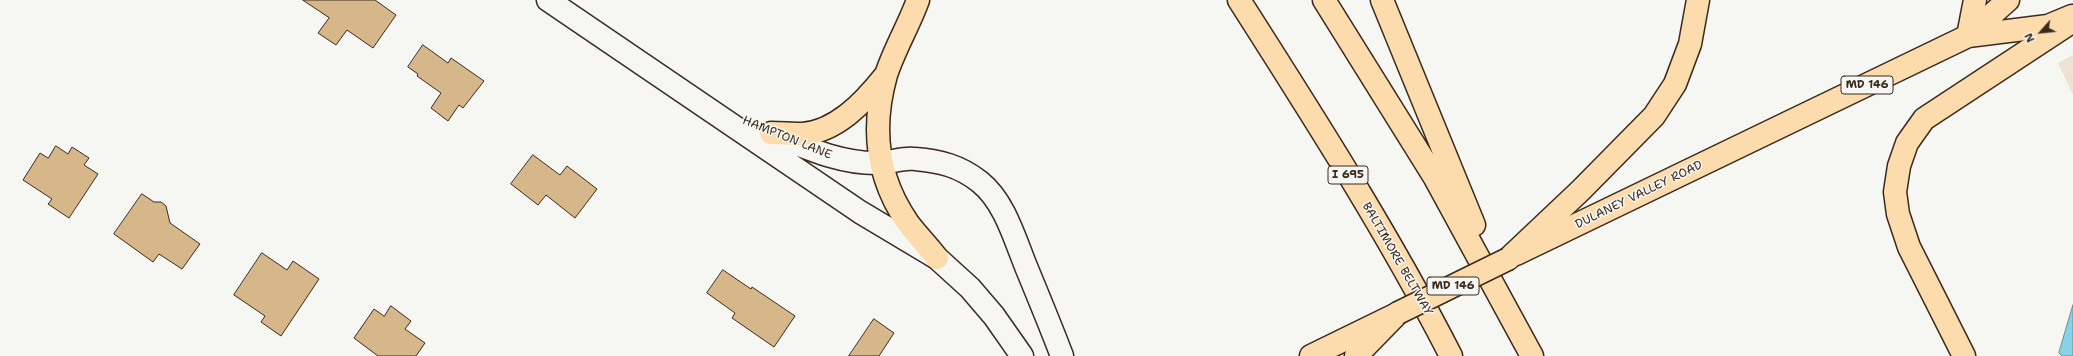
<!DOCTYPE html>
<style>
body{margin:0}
#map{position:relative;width:2073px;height:356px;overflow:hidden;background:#f6f6f2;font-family:"Shantell Sans",sans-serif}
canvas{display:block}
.north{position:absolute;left:2021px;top:12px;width:40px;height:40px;-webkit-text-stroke:3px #f6f6f2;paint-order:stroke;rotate:243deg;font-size:11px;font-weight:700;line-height:16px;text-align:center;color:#3b2a1e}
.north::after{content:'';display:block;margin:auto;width:14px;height:18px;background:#3b2a1e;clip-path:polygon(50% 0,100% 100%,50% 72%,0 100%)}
</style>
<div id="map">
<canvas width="2073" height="356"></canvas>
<div class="north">N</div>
</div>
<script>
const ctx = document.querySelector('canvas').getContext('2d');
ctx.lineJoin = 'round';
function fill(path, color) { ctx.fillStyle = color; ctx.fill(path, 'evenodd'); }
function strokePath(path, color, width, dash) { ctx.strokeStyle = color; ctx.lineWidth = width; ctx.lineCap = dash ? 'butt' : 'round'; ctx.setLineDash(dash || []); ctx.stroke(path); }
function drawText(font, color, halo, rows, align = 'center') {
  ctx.font = font + ' "Shantell Sans",sans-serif'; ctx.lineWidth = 3; ctx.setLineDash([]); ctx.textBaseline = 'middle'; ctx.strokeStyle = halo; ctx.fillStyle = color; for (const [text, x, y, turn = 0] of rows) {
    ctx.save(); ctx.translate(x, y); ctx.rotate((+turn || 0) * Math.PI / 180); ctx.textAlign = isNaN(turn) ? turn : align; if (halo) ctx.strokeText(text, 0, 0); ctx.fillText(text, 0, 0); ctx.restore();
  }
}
fill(new Path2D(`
 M2073,55V95L2058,63Z`), '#ece3d2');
const water = new Path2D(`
 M2073,305V356H2062L2059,353Z`);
fill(water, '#86d2e6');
strokePath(water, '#688f96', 1);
const building = new Path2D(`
 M303,0H375L396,15L373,48L347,30L336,45L318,33L329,18Z
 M423,45L448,63L451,58L484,81L463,108L459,105L448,121L431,108L441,93L417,76L418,74L408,67Z
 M56,146L68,154L72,147L89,158L84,165L98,174L69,218L48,204L52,199L23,180L40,153L48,158Z
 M533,155L560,175L567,166L597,189L575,218L546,195L538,205L511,184Z
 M142,194L154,202H161L166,206L170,223L200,244L182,269L159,254L153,262L114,234Z
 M262,253L287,270L293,261L319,279L281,336L261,322L265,316L234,295Z
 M723,270L751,289L752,287L795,316L774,347L732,318L735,313L707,293Z
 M391,306L411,321L405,329L425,343L416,356H378L354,338L374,309L384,316Z
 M874,319L894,333L879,356H849Z`);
fill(building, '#d6b789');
strokePath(building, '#3b2a1e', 1);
const tertiary = new Path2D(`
 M548,0L860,212L937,258L970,288L994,316L1022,356
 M772,134C807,148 841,164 879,163C891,163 903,157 915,159C940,161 960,166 980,182C1005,202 1015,240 1027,269C1039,298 1051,327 1062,356`);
const primary = new Path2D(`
 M1968,36L2048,26L2072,16
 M1516,254L1968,36L2008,0
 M1311,356L1395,315`);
const motorway = new Path2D(`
 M918,0C909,25 894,50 886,75C871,128 876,177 908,223C917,235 928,246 937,258
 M1239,0C1313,116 1388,233 1451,356
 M1324,0L1435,178L1532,356
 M1382,0L1474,225
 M1968,36L1975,0
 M771,133C781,133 792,134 802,134C836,132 864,102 884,77
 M1508,259L1581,190L1654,116L1675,84L1690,44L1698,0
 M1356,356L1398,313
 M1964,356L1909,247L1898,214L1895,192L1899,166L1907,143L1924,119L2073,21`);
strokePath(tertiary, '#3b2a1e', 25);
strokePath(primary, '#3b2a1e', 25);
strokePath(motorway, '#3b2a1e', 25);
strokePath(tertiary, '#f6f6f2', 22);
strokePath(primary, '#fcdcac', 22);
strokePath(motorway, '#fcdcac', 22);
const primaryBridge = new Path2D(`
 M1398,313L1508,259`);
strokePath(primaryBridge, '#3b2a1e', 25, []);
strokePath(primaryBridge, '#fcdcac', 22);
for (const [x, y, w] of [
 [1867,85,52],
 [1348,175,40],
 [1453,286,52]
]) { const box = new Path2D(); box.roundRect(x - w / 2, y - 9, w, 18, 3); ctx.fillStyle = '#f6f6f2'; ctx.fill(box); strokePath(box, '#3b2a1e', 1); }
drawText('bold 11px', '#3b2a1e', null, [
 ["MD 146",1867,85],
 ["I 695",1348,175],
 ["MD 146",1453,286]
]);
drawText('12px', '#3b2a1e', '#f6f6f2', [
 ["HAMPTON LANE",787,138,22],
 ["DULANEY VALLEY ROAD",1639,195,-26],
 ["BALTIMORE BELTWAY",1397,259,60]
]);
</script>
